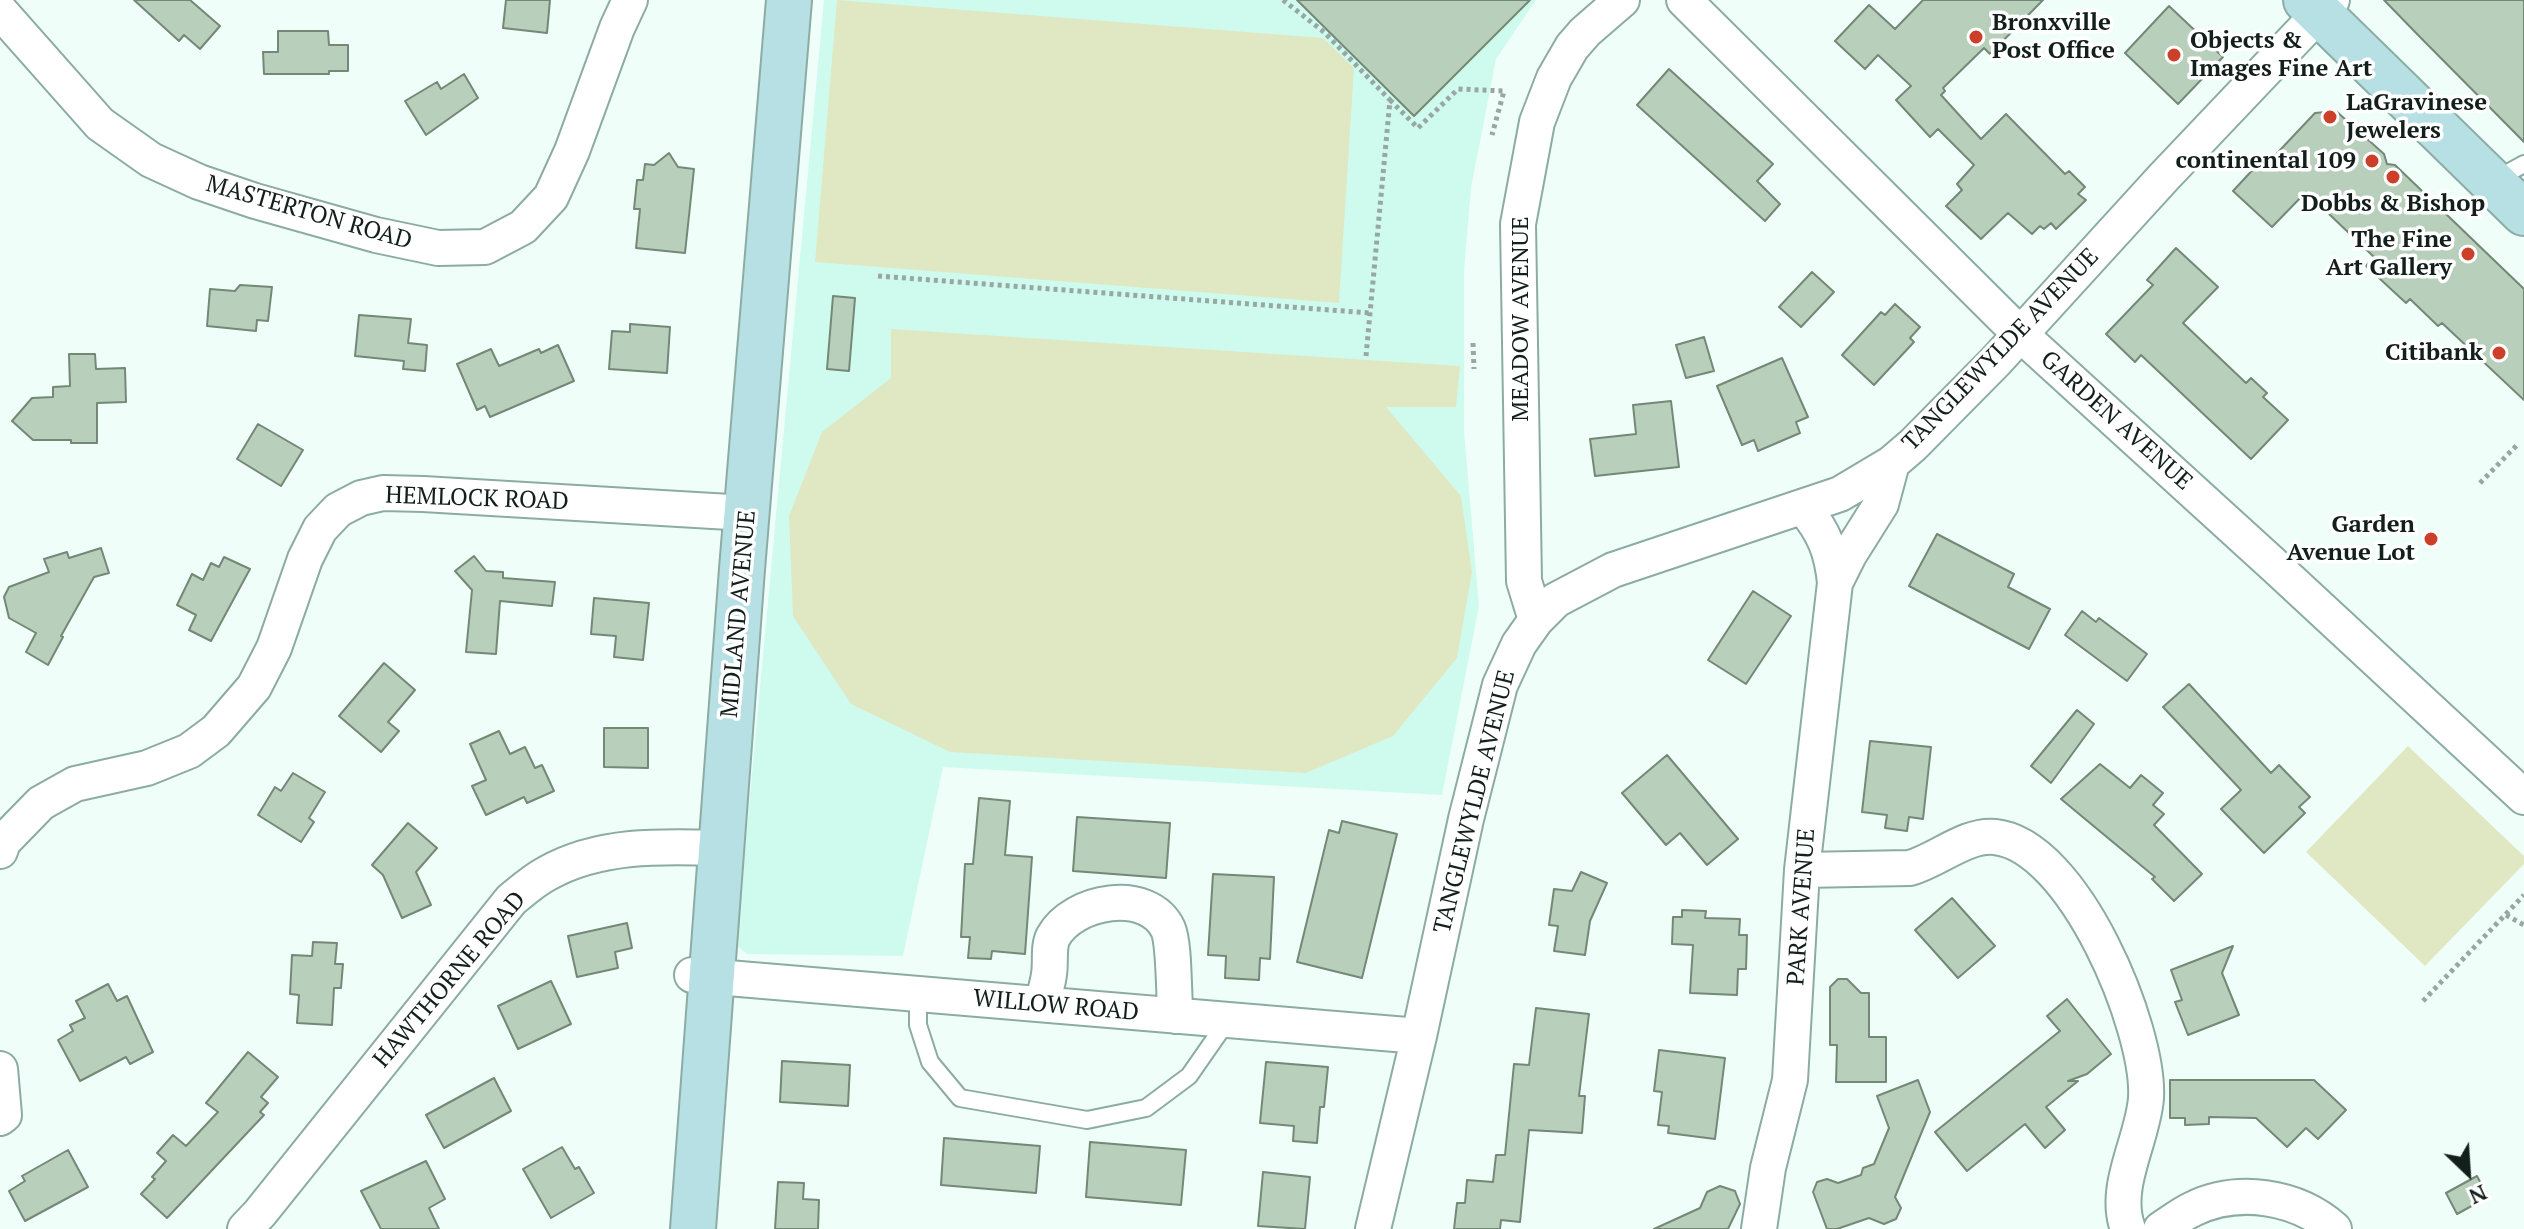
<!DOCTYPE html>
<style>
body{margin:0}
#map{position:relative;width:2524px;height:1229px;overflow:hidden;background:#f0fefa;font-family:"PT Serif",serif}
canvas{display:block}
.north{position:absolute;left:2428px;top:1133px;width:80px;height:80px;-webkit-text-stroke:6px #fff;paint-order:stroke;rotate:155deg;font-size:22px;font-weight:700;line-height:32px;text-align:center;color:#121f1b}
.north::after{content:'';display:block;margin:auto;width:28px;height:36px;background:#121f1b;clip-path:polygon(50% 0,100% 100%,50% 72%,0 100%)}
</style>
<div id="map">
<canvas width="2524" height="1229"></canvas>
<div class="north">N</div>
</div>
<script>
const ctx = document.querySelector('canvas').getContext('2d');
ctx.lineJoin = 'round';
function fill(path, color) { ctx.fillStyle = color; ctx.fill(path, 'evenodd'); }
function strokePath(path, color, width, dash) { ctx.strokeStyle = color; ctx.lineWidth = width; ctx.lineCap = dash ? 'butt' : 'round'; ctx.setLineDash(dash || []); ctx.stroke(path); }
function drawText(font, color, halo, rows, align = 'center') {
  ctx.font = font + ' "PT Serif",serif'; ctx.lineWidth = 7; ctx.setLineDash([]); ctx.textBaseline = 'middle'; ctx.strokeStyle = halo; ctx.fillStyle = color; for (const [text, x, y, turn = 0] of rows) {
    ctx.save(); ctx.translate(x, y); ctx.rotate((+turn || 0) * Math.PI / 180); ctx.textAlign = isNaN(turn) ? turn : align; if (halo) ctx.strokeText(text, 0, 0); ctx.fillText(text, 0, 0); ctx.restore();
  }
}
fill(new Path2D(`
 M824,0H1536L1496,59L1471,188L1464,271V431L1479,606L1442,795L943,767L903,956L747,954L736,945Z`), '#cffbef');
fill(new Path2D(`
 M837,0L1323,38L1354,68L1339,303L815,262Z
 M891,329L1460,366L1456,407H1386L1461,496L1472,572L1457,658L1393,736L1306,773L950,752L851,704L793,616L789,516L822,432L891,378Z
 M2408,746L2524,856V864L2425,966L2306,852Z`), '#dfe8c3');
const building = new Path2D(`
 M134,0H190L220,26L200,49L184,35L179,41Z
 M506,0H550L547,33L503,28Z
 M1297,0H1530L1414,116Z
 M1923,0H2043L1990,54L1984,48L1943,88L1945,91L1941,95L1981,139L2006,114L2065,174L2069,171L2085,187L2078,194L2086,200L2056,229L2051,223L2044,229L2040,226L2032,234L2008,213L1981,239L1946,206L1962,190L1957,184L1974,165L1938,129L1930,137L1896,100L1911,86L1878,55L1865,69L1835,41L1869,5L1895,29Z
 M2384,0H2524V142L2418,35Z
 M2169,6L2223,57L2178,104L2125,53Z
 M278,31H328L329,45H348V71H329V74H264L263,52H278Z
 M1669,69L1773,164L1757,181L1780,204L1765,221L1637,105Z
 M464,74L478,98L426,135L405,101L437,82L441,89Z
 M2336,111L2384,154L2387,164L2395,165L2524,289V400L2442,323L2438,326L2410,299L2406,303L2366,266L2374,257L2306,192L2272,227L2233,191L2259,163L2264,167L2315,113Z
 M669,153L678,167L694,169L685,253L636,248L640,209H634L637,180H643L645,164L654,165Z
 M2176,248L2218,287L2183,323L2246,383L2251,378L2267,393L2263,397L2288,420L2251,459L2141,355L2135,362L2106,334L2153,285L2147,280Z
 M1812,272L1834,292L1801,327L1779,307Z
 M240,285L272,287L268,321L257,320L256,331L207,326L210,289L235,291Z
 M833,296L855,298L849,371L827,369Z
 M1895,304L1920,327L1910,338L1914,342L1874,385L1842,355L1881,312L1885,315Z
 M359,315L411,319L408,343L427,345L425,371L403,369L404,361L355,356Z
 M630,324L670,327L667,373L609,369L612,331L630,332Z
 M1704,337L1714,371L1686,378L1676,345Z
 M558,345L574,381L490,417L485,406L477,410L457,364L491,349L499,366L539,349L541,353Z
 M69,354H95L96,369L125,368L126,402L97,403V443H71V440H33L12,421L32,398L53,397V387L70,386Z
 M1782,358L1808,417L1796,422L1800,433L1758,451L1754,440L1742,445L1717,386Z
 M1671,401L1679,467L1595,476L1590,439L1636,434L1633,405Z
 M258,424L303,450L281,486L237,459Z
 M1937,534L2014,574L2008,587L2050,609L2029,649L1909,586Z
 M101,548L109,573L94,577L61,636L63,637L48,665L26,652L36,633L9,618L4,597L9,587L49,572L44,559L67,552L69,558Z
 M474,556L486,571L503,572V578L555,582L552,606L500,601L496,654L466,652L472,590L455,571Z
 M224,557L250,569L211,641L189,630L196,615L177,605L192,574L203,580L211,563L219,567Z
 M1753,591L1791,616L1746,684L1708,660Z
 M594,598L649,603L643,660L614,657L616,636L591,634Z
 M2082,611L2096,622L2099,618L2147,654L2127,681L2065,635Z
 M384,663L415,690L388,722L399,731L381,752L339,716Z
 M2189,684L2271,773L2279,765L2310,797L2299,807L2305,813L2264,853L2221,809L2241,790L2163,707Z
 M2077,710L2094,724L2051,783L2031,766Z
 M604,728H648V768L604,767Z
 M499,731L510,754L525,747L535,768L542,765L554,791L527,803L524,797L486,815L472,786L486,780L470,744Z
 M1870,741L1931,747L1923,819L1909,817L1907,831L1885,828L1887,815L1862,812Z
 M1667,755L1738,839L1707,865L1680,833L1666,845L1622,793Z
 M2100,764L2130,788L2141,775L2163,793L2153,805L2164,814L2154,825L2202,874L2174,901L2152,879L2155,877L2061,799Z
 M293,773L325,792L309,818L314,822L301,842L258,815L275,787L281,791Z
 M979,798L1010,801L1005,855L1032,857L1025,954L992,951L991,959L968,958L970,937H961L965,864H973Z
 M1077,817L1170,823L1166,878L1073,871Z
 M1342,821L1397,834L1362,978L1297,962L1329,830L1339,833Z
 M408,823L437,848L416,872L431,905L402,918L383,875L372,865Z
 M1581,872L1607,883L1590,921L1585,955L1554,951L1558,926L1549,925L1554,889L1572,891Z
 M1213,874L1274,877L1270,959L1260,958L1259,980L1225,978L1226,956L1208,955Z
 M1952,898L1995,946L1958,978L1915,930Z
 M1682,910L1706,911L1705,918L1740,919L1739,935H1747L1746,969H1738L1737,995L1690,993L1693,945L1672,944L1673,917H1682Z
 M627,923L632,948L615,952L618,968L577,977L568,936Z
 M313,942L337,943L335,964H343L341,988H334L332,1025L297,1023L299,995L290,994L292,955L312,956Z
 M2233,946L2222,973L2239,1015L2188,1035L2175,1002L2182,1000L2171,970Z
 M1838,979H1847L1861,993H1869V1037H1886V1082H1836L1837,1045H1830V987Z
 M551,981L571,1024L518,1049L498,1006Z
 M108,984L117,1001L127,996L153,1052L130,1064L126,1057L80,1081L58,1040L73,1031L70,1025L85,1018L76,1001Z
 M2067,999L2111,1054L2087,1074L2068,1081H2078L2046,1107L2065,1130L2045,1148L2025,1124L1967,1171L1935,1132L2060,1031L2047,1016Z
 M1536,1008L1589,1014L1579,1096H1585L1582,1133L1529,1130L1520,1222L1501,1220L1500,1229H1454L1457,1203H1465L1467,1180L1493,1182L1496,1155H1505L1514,1064L1529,1065Z
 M1659,1050L1725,1058L1715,1139L1668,1133L1669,1126L1658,1125L1662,1092L1654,1091Z
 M248,1052L278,1077L261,1097L268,1103L260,1112L264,1115L167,1218L141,1194L155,1179L152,1177L166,1161L157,1153L173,1135L186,1146L218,1112L206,1103Z
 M782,1061L850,1065L848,1106L780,1102Z
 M1266,1062L1328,1067L1324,1107H1320L1317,1143L1293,1141L1294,1126L1260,1123Z
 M494,1078L511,1111L444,1148L426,1115Z
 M1918,1080L1930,1112L1895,1197L1901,1208L1896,1219L1884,1224L1869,1218L1837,1229H1827L1813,1192L1817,1182L1827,1179L1838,1183L1861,1175L1863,1168L1874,1164L1889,1128L1877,1096Z
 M2170,1080H2314L2346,1110L2318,1139L2306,1128L2287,1147L2256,1118L2209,1117V1124L2185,1125V1118H2170Z
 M944,1138L1040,1146L1036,1193L941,1185Z
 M1090,1142L1186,1150L1181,1205L1086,1197Z
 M562,1147L575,1169L579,1167L594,1193L551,1218L523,1169Z
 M68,1150L88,1187L25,1221L9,1191L25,1181L22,1176Z
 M426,1161L445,1199L429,1208L439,1229H381L361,1191Z
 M1263,1172L1310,1177L1305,1229L1258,1226Z
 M2477,1176L2488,1197L2457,1214L2446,1193Z
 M778,1182L804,1183L803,1199L819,1200L818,1229H775Z
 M1720,1186L1735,1191L1740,1204L1728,1229H1654L1700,1208L1707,1192Z`);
fill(building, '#b8cfbb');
strokePath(building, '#738875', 2);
const lane = new Path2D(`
 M2493,181L2524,164
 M918,994V1025L930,1062L960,1098L1087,1120L1146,1108L1189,1076L1228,1020`);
const street = new Path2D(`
 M1684,0L2019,333L2277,568L2524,797
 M0,11L100,124L151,160L199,182L255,201L376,235L438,248L485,247L523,227L551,197L572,151L617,28L630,0
 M1835,583L1849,555L1881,504L1892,463
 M1536,620L1524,581L1518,224L1537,122L1554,78L1572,47L1585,32L1622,0
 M0,851L3,842L41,803L75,784L147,768L189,751L216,731L254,687L274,648L305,559L320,529L338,510L361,498L383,493L423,494L747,513
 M1802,870L1910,868C1938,860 1966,834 1995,837C2074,845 2150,1029 2146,1098C2143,1140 2112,1187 2128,1229
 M692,975L1419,1036
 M1042,1004C1044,994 1048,984 1049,974C1051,963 1048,947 1053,937C1073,900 1148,887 1168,929C1175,946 1173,995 1176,1016
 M0,1069L4,1115L0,1118
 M245,1229L260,1213L511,900C522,891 533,881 546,874C598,844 662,846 720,848
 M1373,1229L1419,1036L1466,819L1500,685L1519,644L1536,620L1556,600L1613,570L1840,494L1892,463L1913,445L1996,361L2163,178L2332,0
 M1759,1229L1768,1168L1790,1080L1802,870L1835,583C1832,552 1824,532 1804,508
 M2161,1229C2172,1222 2182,1214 2193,1209C2238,1187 2297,1196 2334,1229`);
const secondary = new Path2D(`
 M2306,0L2524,213
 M693,1229L742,569L789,0`);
strokePath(lane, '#8caca3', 20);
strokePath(street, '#8caca3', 38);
strokePath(secondary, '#8caca3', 48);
strokePath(new Path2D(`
 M1283,0L1324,32L1390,100L1366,356
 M1390,100L1418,128L1458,89L1504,91L1492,135
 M878,276L1370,313
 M1473,343L1474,369
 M2480,483L2519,443
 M2506,915L2524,925
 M2423,1001L2524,895`), '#99a7a3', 5, [4, 4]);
strokePath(lane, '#fff', 16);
strokePath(street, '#fff', 34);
strokePath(secondary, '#b6e0e4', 44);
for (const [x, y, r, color] of [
 [1976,37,8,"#cc4029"],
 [2174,55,8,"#cc4029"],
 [2330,117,8,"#cc4029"],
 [2372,161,8,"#cc4029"],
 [2393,177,8,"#cc4029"],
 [2468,254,8,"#cc4029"],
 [2499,353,8,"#cc4029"],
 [2431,539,8,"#cc4029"]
]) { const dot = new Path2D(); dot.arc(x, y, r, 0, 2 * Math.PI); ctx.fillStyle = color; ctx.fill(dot); strokePath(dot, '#fff', 3); }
drawText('bold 24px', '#121f1b', '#fff', [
 ["Bronxville",1992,23,"left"],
 ["Post Office",1992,51,"left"],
 ["Objects &",2190,41,"left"],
 ["Images Fine Art",2190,69,"left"],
 ["LaGravinese",2346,103,"left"],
 ["Jewelers",2346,131,"left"],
 ["continental 109",2356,161],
 ["Dobbs & Bishop",2393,204,"center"],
 ["The Fine",2452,240],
 ["Art Gallery",2452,268],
 ["Citibank",2483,353],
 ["Garden",2415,525],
 ["Avenue Lot",2415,553]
], 'right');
drawText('24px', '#121f1b', '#fff', [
 ["MASTERTON ROAD",309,213,16],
 ["MEADOW AVENUE",1521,319,-90],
 ["TANGLEWYLDE AVENUE",2001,350,-46],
 ["GARDEN AVENUE",2116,421,42],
 ["HEMLOCK ROAD",477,499,2],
 ["MIDLAND AVENUE",739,614,-85],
 ["TANGLEWYLDE AVENUE",1475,802,-76],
 ["PARK AVENUE",1802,907,-86],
 ["HAWTHORNE ROAD",450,980,-50],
 ["WILLOW ROAD",1056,1006,5]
]);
</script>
